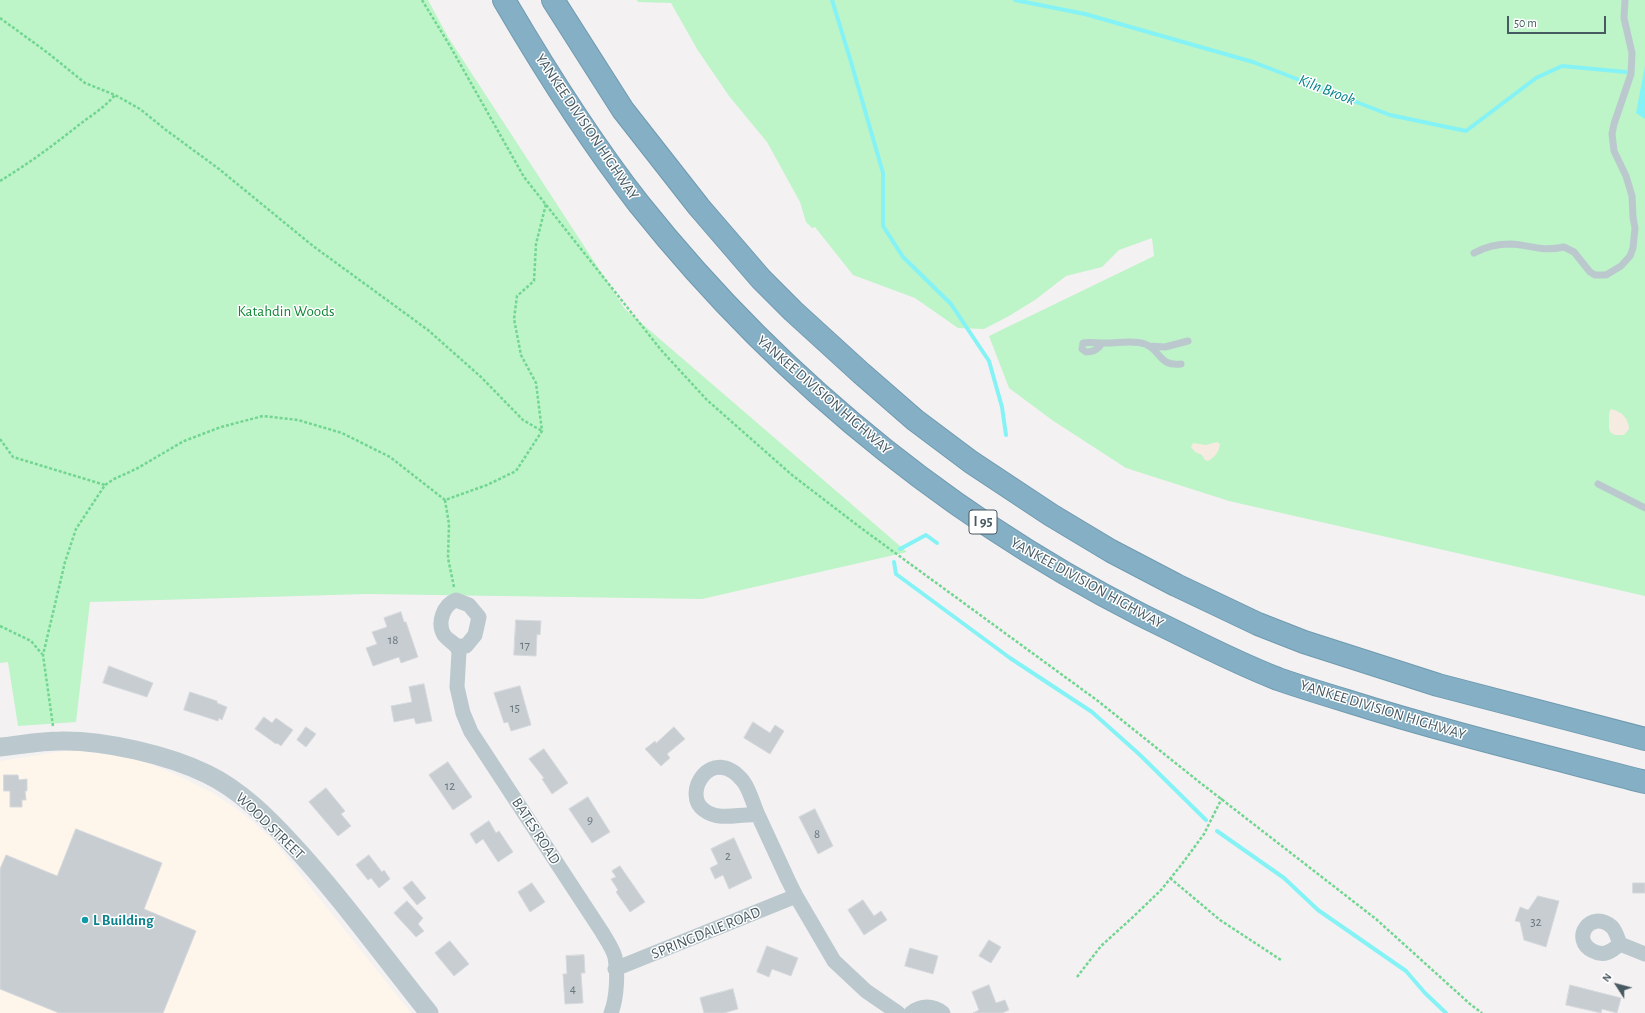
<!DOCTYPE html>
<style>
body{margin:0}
#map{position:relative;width:1645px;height:1013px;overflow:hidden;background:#f4f1f2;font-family:"Alegreya Sans",sans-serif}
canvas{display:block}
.north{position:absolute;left:1597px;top:965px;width:40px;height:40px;-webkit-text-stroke:3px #fff;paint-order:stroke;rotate:306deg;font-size:11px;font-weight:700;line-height:16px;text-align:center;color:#475961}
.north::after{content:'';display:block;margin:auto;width:14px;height:18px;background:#475961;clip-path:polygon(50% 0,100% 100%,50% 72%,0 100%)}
.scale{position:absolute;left:1507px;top:16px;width:99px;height:18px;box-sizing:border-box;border:2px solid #475961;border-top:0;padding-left:5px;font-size:12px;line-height:14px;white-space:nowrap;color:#475961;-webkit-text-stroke:3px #fff;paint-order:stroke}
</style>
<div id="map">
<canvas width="1645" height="1013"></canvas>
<div class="north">N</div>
<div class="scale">50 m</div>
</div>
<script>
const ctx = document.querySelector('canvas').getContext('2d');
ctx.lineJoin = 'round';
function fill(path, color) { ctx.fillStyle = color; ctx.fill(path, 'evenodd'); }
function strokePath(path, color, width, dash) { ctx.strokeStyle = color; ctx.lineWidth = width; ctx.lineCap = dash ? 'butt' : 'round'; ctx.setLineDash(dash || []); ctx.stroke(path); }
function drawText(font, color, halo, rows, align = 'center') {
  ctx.font = font + ' "Alegreya Sans",sans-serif'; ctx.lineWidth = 3; ctx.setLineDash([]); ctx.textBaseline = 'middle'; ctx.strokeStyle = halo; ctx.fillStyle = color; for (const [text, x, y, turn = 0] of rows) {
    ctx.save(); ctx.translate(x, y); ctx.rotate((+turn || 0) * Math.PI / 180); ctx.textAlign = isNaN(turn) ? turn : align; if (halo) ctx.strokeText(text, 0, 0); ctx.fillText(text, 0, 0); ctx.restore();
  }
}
fill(new Path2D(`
 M70,750L123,756L149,763L181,777L213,793L241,812L272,839L411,1013H0V761Z`), '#fef5eb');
fill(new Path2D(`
 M0,0H428L448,37L625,309L907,552L702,599L367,594L90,602L76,722L18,726L8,662L0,663Z
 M637,0H1645V596L1229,501L1126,468L1052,420L1009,388L989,336L1154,256L1152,238L1119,250L1102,267L1066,276L1035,300L1009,316L984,329L958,328L915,298L853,275L815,227L812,228L806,222L800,202L767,142L729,96L697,49L671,3L638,2Z`), '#bdf4c8');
fill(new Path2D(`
 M1611,409C1622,412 1628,417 1629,429L1624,435H1615L1611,433L1609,429V413Z
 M1217,442L1220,444C1219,452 1215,457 1208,461L1205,460L1202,455L1195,452L1191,447L1193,443L1206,445Z`), '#f6ebe1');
fill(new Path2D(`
 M1645,66V119L1636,113Z`), '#85f3f5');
strokePath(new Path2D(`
 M832,0L851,62L883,173V226L903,257L951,304L989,361L1002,407L1006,435
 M1015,0L1085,14L1253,62L1390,115L1466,131L1536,78L1562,66L1626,72
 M900,549L926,535L937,543
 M894,562L896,574L1010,658L1092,712L1139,754L1206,820
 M1217,831L1284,878L1318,910L1406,971L1425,993L1446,1013`), '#85f3f5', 4);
const building = new Path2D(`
 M401,612L404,622H406L418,657L401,663L399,657L373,666L366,648L377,644L372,632L387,627L384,618Z
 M516,620L541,621L540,635L537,634L536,656L514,655Z
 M109,666L153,683L147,697L103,683Z
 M424,684L432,721L416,724L414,718L394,722L391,706L412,702L409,687Z
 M520,686L531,725L511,731L508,722L504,723L494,693Z
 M190,692L217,701V703L227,707L222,720L219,718L218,721L184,710Z
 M264,717L272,723L276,718L293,730L281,746L277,743L276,744L255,729Z
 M753,722L770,733L775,725L784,731L770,754L744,738Z
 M306,727L316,734L306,747L297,740Z
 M674,727L685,739L667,754L670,758L661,766L645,749L655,741L656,743Z
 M544,749L568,783L552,794L542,779L544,778L529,759Z
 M448,762L472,797L453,810L429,775Z
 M4,775H18L19,780L27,779V791H25L26,800H22V807H10V791H4Z
 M326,788L345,811L341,814L351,826L338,836L309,802Z
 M588,797L610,832L592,843L569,809Z
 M815,809L833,846L818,854L799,817Z
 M489,821L496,833L499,831L513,852L498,862L483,839L476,844L470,834Z
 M76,829L162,863L144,909L196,931L163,1013H59L0,989V869L6,855L57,876Z
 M734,838L752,878L729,889L723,875L715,879L710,868L718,864L711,849Z
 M369,855L382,872L384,870L390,879L379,888L371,878L368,880L356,865Z
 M620,866L645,902L630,912L616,892L618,890L611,879L616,877L612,871Z
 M412,881L426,898L417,905L403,888Z
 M532,883L545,902L530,912L518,892Z
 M1633,883H1645V893H1633Z
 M1538,896L1559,901L1546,947L1524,940L1520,922L1515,921L1520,907L1528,910Z
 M863,900L874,916L881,911L887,920L864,935L848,910Z
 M407,901L423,918L418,924L424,931L416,937L394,913Z
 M989,940L1001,947L991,963L979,956Z
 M450,941L469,964L454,976L435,953Z
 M767,946L798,958L791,976L772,969L769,977L757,972Z
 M910,948L938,956L933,974L905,966Z
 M584,955L585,973H581L583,1003L565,1004L563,974H567L566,956Z
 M989,985L996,1003L1005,1000L1009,1010L1002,1013H973L979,1010L972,992Z
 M1570,985L1621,998L1617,1013L1602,1009L1601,1013L1566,1005Z
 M733,989L738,1009L724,1013H704L700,998Z`);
fill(building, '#c8cdd2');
strokePath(building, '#d5d9dd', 1);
const motorway = new Path2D(`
 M504,0C545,70 589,140 639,204C785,387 969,534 1180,634C1212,650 1245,666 1278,679C1301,687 1324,694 1347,701C1445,732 1545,756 1645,782
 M553,0L623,110L699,207L761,279L793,311L861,373L915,420L971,462L1051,515L1111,551L1176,585L1258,624L1304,642L1438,685L1645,739`);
strokePath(motorway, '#6f9ab0', 24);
strokePath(new Path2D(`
 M422,0L450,46L524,177L661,350L707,400L792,475L861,528L1098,701L1198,781L1376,919L1470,1004L1482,1013
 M0,18L48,53L85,83L115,95L140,109L166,130L219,169L313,246L428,330L481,377L523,420L542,431
 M0,181C28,164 54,145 80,124C92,115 105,107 115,95
 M0,439L13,457L105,485
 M454,587L448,558L449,524L445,500L487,485L516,471L542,431L536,383L521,355L514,319L517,296L534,281L536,244L546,204
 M0,626L31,641L42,654
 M53,726L43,655L65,562L76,529L105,485L114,479L136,469L184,441L221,427L263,416L298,420L342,433L390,457L445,500
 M1170,878L1220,920L1281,960
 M1077,977L1101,946L1133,917L1161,890L1182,864L1204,834L1222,798`), '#71d691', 2.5, [3, 2]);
strokePath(new Path2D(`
 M1474,253C1485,247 1497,244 1510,244C1532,245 1540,252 1564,247L1574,252L1590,272L1595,275H1606L1621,266L1630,256L1633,248L1635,228L1633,217L1632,196L1626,176L1614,151L1612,134L1614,124L1631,74L1632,53L1624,18L1625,0
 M1100,346C1096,351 1092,352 1086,352L1082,349L1083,343C1090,342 1095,343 1102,343C1116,344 1131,339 1145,344C1161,350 1159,367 1181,364
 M1149,346L1165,347L1188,341
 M1598,484L1645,508`), '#bbc9cf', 7);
strokePath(new Path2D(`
 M457,646H466L475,635L479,617L469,605L456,600C443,605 437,623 444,635C449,642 457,643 459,652L457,687L463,713L471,732L602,932C606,939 613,949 615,957C618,973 617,998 611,1013
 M796,896L834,961L866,991L898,1013
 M1620,944C1612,951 1604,957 1593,951C1570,940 1590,908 1612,927C1616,931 1618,939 1620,944L1645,954
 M615,969L796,896L788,880L758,815C741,813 719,822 704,810C681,794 712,743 743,781C750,790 753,804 758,815
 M911,1013C921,1005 933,1005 943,1013`), '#bbc9cf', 15);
strokePath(new Path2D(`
 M0,747C20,745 40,741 60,741C104,740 168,755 207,774C240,790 267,817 291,843C341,897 383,956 429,1013`), '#bbc9cf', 19);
strokePath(motorway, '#84afc4', 22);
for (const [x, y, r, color] of [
 [85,920,4,"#0f9aa8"]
]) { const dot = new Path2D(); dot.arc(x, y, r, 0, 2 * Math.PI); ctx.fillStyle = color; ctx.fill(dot); strokePath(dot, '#fff', 1.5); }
drawText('13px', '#67767d', null, [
 ["18",393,640],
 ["17",525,645],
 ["15",515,708],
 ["12",450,786],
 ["9",590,820],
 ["8",817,834],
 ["2",728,856],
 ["32",1536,922],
 ["4",573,989]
]);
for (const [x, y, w] of [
 [983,522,28]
]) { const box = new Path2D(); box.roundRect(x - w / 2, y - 12, w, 24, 3); ctx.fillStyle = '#fff'; ctx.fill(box); strokePath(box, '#475961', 1); }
drawText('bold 14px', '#475961', null, [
 ["I 95",983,522]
]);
drawText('15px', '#475961', '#fff', [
 ["YANKEE DIVISION HIGHWAY",587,127,56],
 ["YANKEE DIVISION HIGHWAY",824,395,41],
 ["YANKEE DIVISION HIGHWAY",1087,583,29],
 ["YANKEE DIVISION HIGHWAY",1383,710,17],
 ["WOOD STREET",270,826,44],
 ["BATES ROAD",536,831,57],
 ["SPRINGDALE ROAD",706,933,-22]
]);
drawText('15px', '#0e8634', '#fff', [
 ["Katahdin Woods",286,311]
]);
drawText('bold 15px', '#0d838f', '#fff', [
 ["L Building",93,920]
], 'left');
drawText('italic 16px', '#058488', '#fff', [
 ["Kiln Brook",1327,90,21]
]);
</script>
